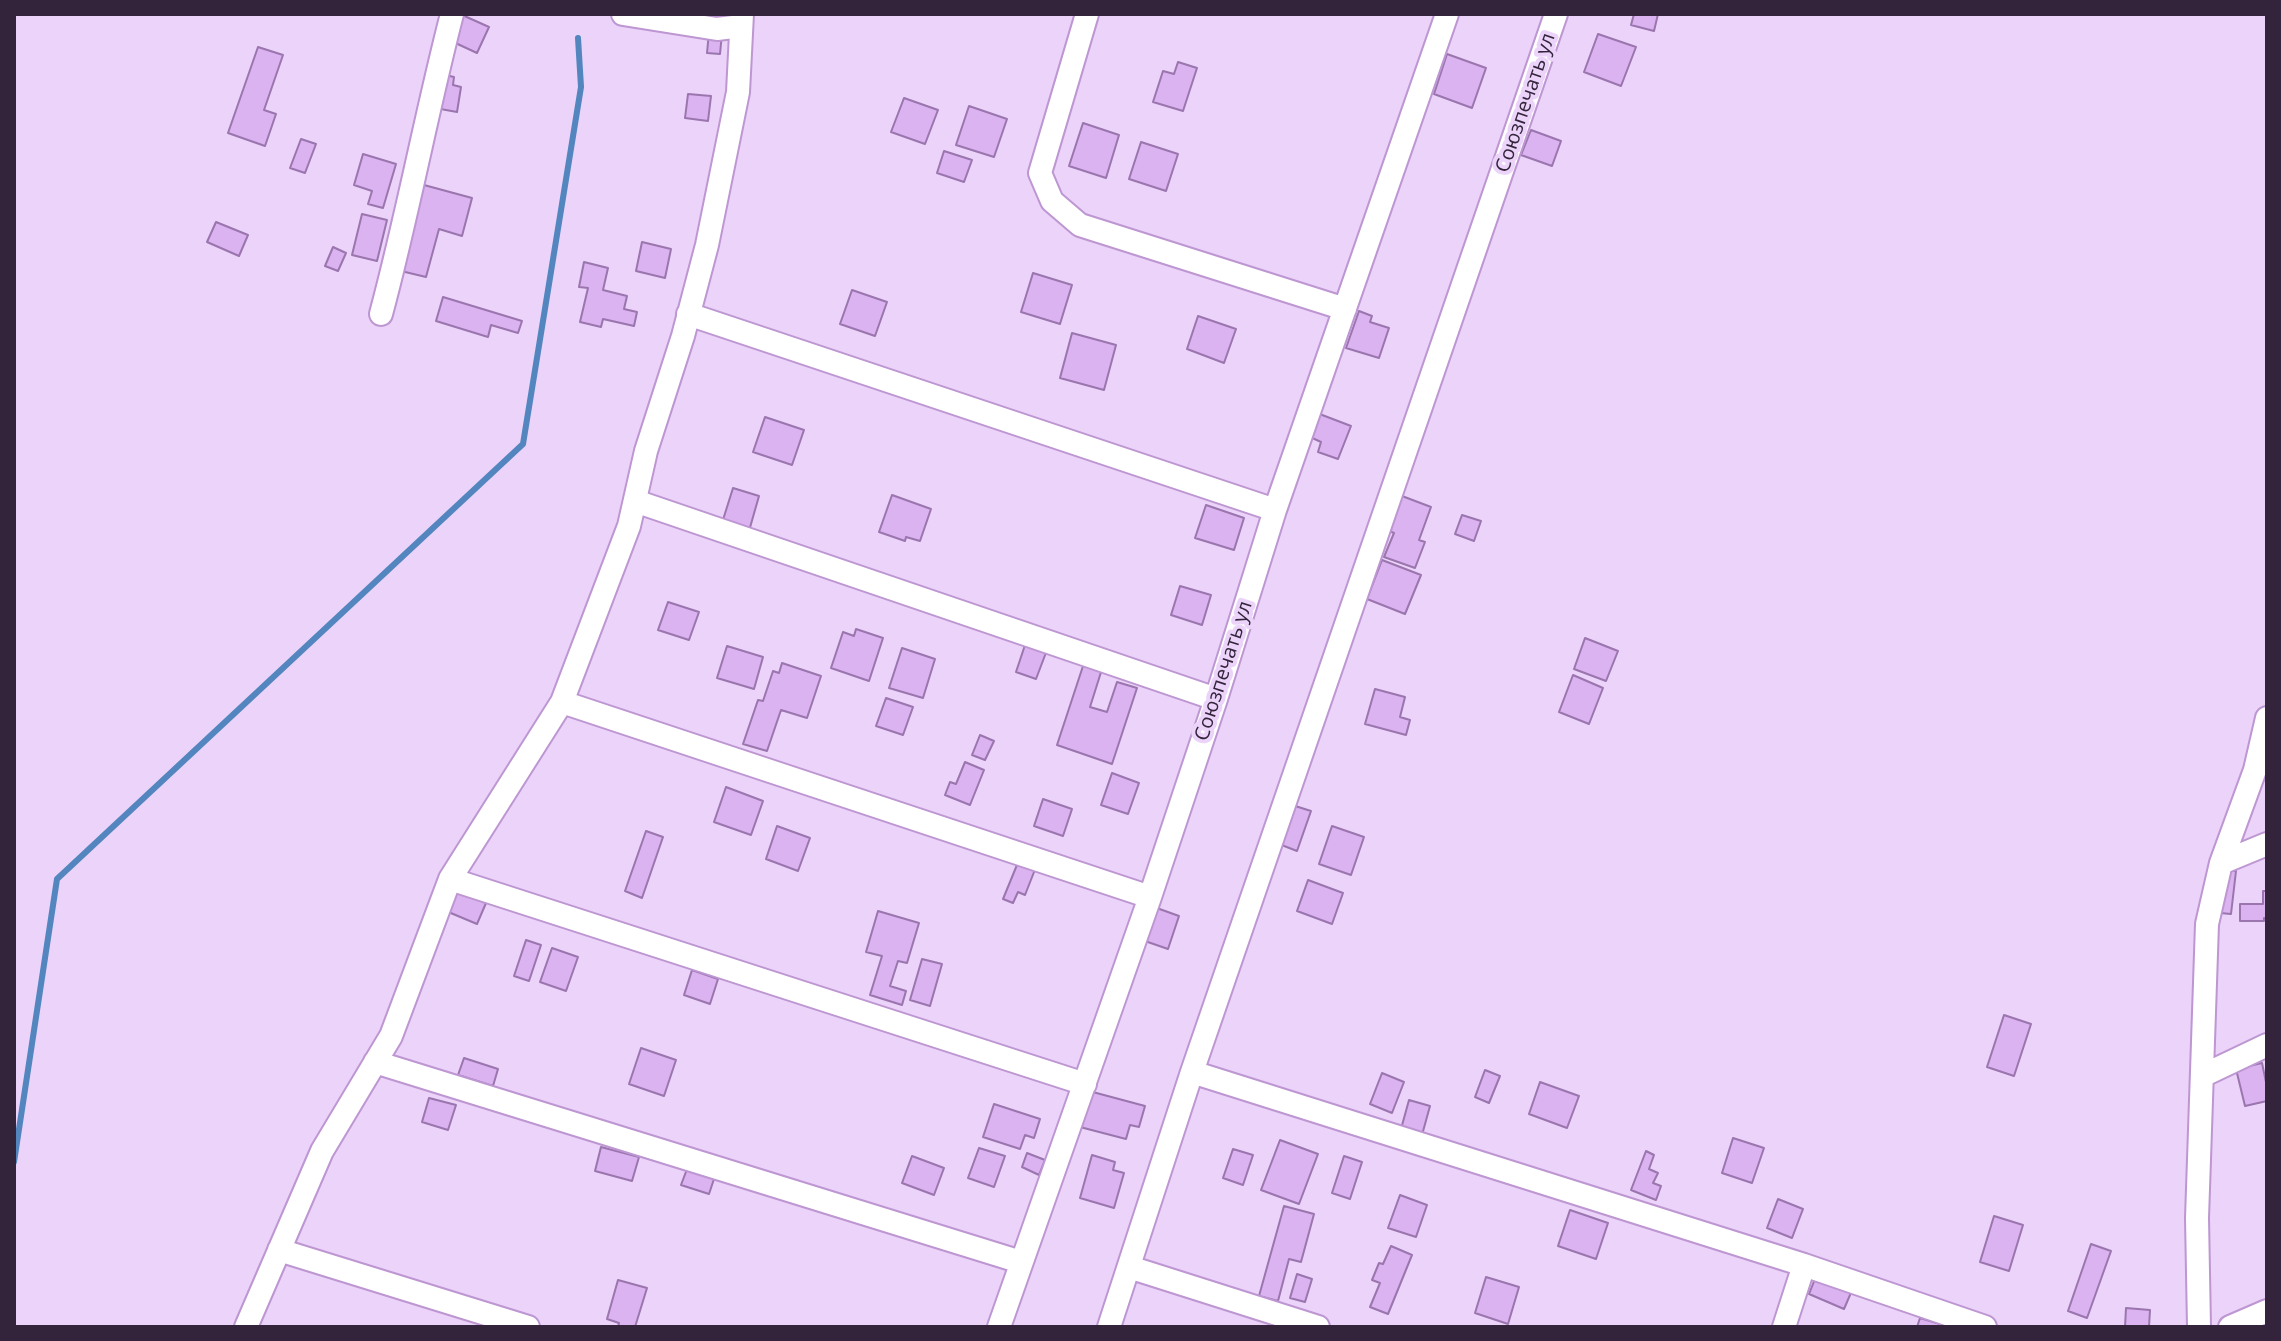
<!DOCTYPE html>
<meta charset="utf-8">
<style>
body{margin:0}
#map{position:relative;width:2281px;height:1341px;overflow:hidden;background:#ebd3f9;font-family:"Open Sans",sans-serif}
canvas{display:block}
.frame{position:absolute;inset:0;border:16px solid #33243c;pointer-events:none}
</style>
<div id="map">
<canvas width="2281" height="1341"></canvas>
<div class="frame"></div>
</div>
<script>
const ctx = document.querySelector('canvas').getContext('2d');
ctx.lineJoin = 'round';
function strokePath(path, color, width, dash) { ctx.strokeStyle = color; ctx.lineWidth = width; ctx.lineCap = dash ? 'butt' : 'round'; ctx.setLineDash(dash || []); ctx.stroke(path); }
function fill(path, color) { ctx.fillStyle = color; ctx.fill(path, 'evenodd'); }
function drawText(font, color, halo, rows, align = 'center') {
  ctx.font = font + ' "Open Sans",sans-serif'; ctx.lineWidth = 8; ctx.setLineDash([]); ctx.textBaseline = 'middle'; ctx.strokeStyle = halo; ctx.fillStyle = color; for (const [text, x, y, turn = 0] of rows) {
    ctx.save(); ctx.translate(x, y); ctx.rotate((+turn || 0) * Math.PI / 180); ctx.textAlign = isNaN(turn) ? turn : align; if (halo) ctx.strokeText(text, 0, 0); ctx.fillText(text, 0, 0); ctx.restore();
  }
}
strokePath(new Path2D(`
 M14,1162L57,879L523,444L581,87L578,38`), '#5385be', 6);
const building = new Path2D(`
 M460,14L489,27L477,53L449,40Z
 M1634,14H1658L1654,31L1631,25Z
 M709,32L722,33L720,54L707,53Z
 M1598,34L1636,47L1621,86L1584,72Z
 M258,47L283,55L264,110L276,114L265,146L228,133Z
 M1447,54L1486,68L1472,108L1434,94Z
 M1178,62L1197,68L1183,111L1153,102L1163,71L1174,74Z
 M441,74L454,77L453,85L461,87L457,112L435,108Z
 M688,94L711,96L708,121L685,118Z
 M904,98L938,110L925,144L891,132Z
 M969,106L1007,119L994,157L956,145Z
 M1083,123L1119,135L1106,178L1069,166Z
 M1531,130L1561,141L1552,166L1521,155Z
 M301,139L316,144L305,173L290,168Z
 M1141,142L1178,154L1166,191L1129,179Z
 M944,151L972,160L964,182L937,173Z
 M363,154L396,164L383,208L368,204L372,191L354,185Z
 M424,185L472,198L462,236L439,229L426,277L401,271Z
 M362,214L387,220L377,261L352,255Z
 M216,222L248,235L239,256L207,242Z
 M642,242L671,249L665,278L636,271Z
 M333,247L346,253L338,271L325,266Z
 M584,262L608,268L603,290L627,296L624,309L637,312L634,326L603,319L601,327L580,322L588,288L579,287Z
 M1033,273L1072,285L1060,324L1021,312Z
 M852,290L887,302L875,336L840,324Z
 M443,297L522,321L518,333L491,325L488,337L436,321Z
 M1359,311L1372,316L1370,322L1389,328L1379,358L1346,348Z
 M1198,316L1236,329L1224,363L1187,349Z
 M1072,333L1116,345L1104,390L1060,378Z
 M1317,413L1351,426L1338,459L1318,452L1321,442L1308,436Z
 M765,417L804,430L792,465L753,452Z
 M733,488L759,496L749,531L722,523Z
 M892,495L931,509L920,541L906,537L905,541L879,532Z
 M1402,496L1431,507L1419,540L1425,542L1415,568L1384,557L1394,533L1389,531Z
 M1206,505L1244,518L1234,550L1195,538Z
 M1462,515L1481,521L1474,541L1455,534Z
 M1382,560L1421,575L1405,614L1367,599Z
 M1180,586L1211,595L1202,625L1171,615Z
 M668,602L699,612L689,640L658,630Z
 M856,629L883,638L869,681L831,668L843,632L854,636Z
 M1585,638L1618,651L1606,681L1574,669Z
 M1026,642L1047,650L1036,679L1016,672Z
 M727,646L763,657L754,689L717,678Z
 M902,648L935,659L923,698L889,688Z
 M782,663L821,676L807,718L781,710L767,751L743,744L758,700L763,701L773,671L779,673Z
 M1084,663L1102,669L1090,707L1107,712L1117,682L1137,688L1112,764L1057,745Z
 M1573,675L1603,688L1589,724L1559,712Z
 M1375,689L1405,697L1400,717L1410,720L1406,735L1365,724Z
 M886,698L913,707L903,735L876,726Z
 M980,735L994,741L985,760L972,755Z
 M965,762L984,770L970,805L945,795L950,782L956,784Z
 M1112,773L1139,783L1128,814L1101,805Z
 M726,787L763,801L751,835L714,822Z
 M1043,799L1072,809L1063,836L1034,826Z
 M1292,805L1311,811L1297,851L1279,844Z
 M777,826L810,838L798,871L766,859Z
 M1332,826L1364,837L1351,875L1319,864Z
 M646,831L663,837L642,898L625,891Z
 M1019,860L1036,867L1025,895L1018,892L1013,903L1003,899Z
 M2225,870L2236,871L2231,914L2220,913Z
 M1308,880L1343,893L1332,924L1297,911Z
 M454,890L486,903L477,924L446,911Z
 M2263,891H2267V918H2264V921H2240V904H2263Z
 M1154,907L1179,916L1168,949L1142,940Z
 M878,911L919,923L907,963L898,961L890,986L906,991L902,1005L870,995L882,956L866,952Z
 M526,940L541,945L529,981L514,976Z
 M552,948L578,957L566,991L540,982Z
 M922,959L942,964L930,1006L910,1000Z
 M692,970L718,979L710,1004L684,995Z
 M2004,1015L2031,1024L2014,1076L1987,1067Z
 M641,1048L676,1060L664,1096L629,1084Z
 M464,1058L498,1069L493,1086L458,1075Z
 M2262,1063L2267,1087V1101L2245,1106L2236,1069Z
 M1485,1070L1500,1076L1489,1103L1475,1097Z
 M1382,1073L1404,1082L1392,1113L1370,1104Z
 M1540,1082L1579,1096L1567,1128L1529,1114Z
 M1089,1091L1145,1106L1139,1127L1130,1125L1126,1139L1080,1127Z
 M429,1098L456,1105L448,1130L422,1122Z
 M1409,1100L1430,1106L1422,1135L1401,1129Z
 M994,1104L1040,1119L1034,1138L1025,1135L1020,1149L983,1137Z
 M1733,1138L1764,1148L1752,1183L1722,1173Z
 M1280,1140L1318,1154L1299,1204L1261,1190Z
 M601,1147L639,1157L632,1181L595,1171Z
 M979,1148L1005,1156L994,1187L968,1178Z
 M1233,1149L1253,1155L1243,1185L1223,1178Z
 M1646,1151L1654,1155L1649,1169L1658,1173L1653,1183L1661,1186L1656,1200L1631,1190Z
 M1027,1153L1045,1160L1039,1175L1022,1167Z
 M1092,1155L1115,1162L1113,1170L1124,1173L1114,1208L1080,1198Z
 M912,1156L944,1168L934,1195L902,1183Z
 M1344,1156L1362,1162L1350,1199L1332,1193Z
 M687,1169L714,1179L709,1194L681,1185Z
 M1400,1195L1427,1205L1416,1237L1388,1228Z
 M1778,1199L1803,1209L1792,1238L1767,1228Z
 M1284,1206L1314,1214L1301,1262L1289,1259L1278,1301L1259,1296Z
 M1570,1210L1608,1223L1596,1259L1558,1246Z
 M1994,1216L2023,1225L2009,1271L1980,1262Z
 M2091,1244L2111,1251L2087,1318L2068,1311Z
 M1391,1246L1412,1255L1388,1314L1370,1307L1380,1283L1372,1280L1379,1263L1383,1264Z
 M1297,1274L1312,1279L1305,1302L1290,1298Z
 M1817,1274L1853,1288L1844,1309L1809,1294Z
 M1486,1277L1519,1287L1508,1324L1475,1313Z
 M618,1280L647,1288L635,1327H618L619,1323L607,1319Z
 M2126,1308L2150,1310L2149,1327H2125Z
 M1920,1318L1950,1327H1917Z`);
fill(building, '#dab3f0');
strokePath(building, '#9a75ae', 2);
const minor = new Path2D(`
 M623,14L717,29L741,26
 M1087,14L1040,173L1052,201L1080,225L1345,309
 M381,314C408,214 426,114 452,14
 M688,314L1275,510
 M635,501L1216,699
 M562,702L1150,897
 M2221,863L2267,844
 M450,879L1085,1084
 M375,1062L1021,1262
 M1192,1072L1804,1265L1985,1327
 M2204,1075L2267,1045
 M279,1250L528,1327
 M1129,1267L1318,1327
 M246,1327L322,1151L391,1036L450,879L562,702L629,526L646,451L683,336L707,245L738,92L742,14
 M999,1327L1150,897L1216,699L1275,510L1447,14
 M1109,1327L1192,1072L1556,14
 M1784,1327L1804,1265
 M2199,1327L2197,1218L2207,924L2221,863L2255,770L2267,718
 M2230,1327L2267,1311`);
strokePath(minor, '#bd96d2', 26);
strokePath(minor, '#fff', 22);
drawText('20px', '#33243c', '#ebd3f9', [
 ["Союзпечать ул",1526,103,-71],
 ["Союзпечать ул",1224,671,-72]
]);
</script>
